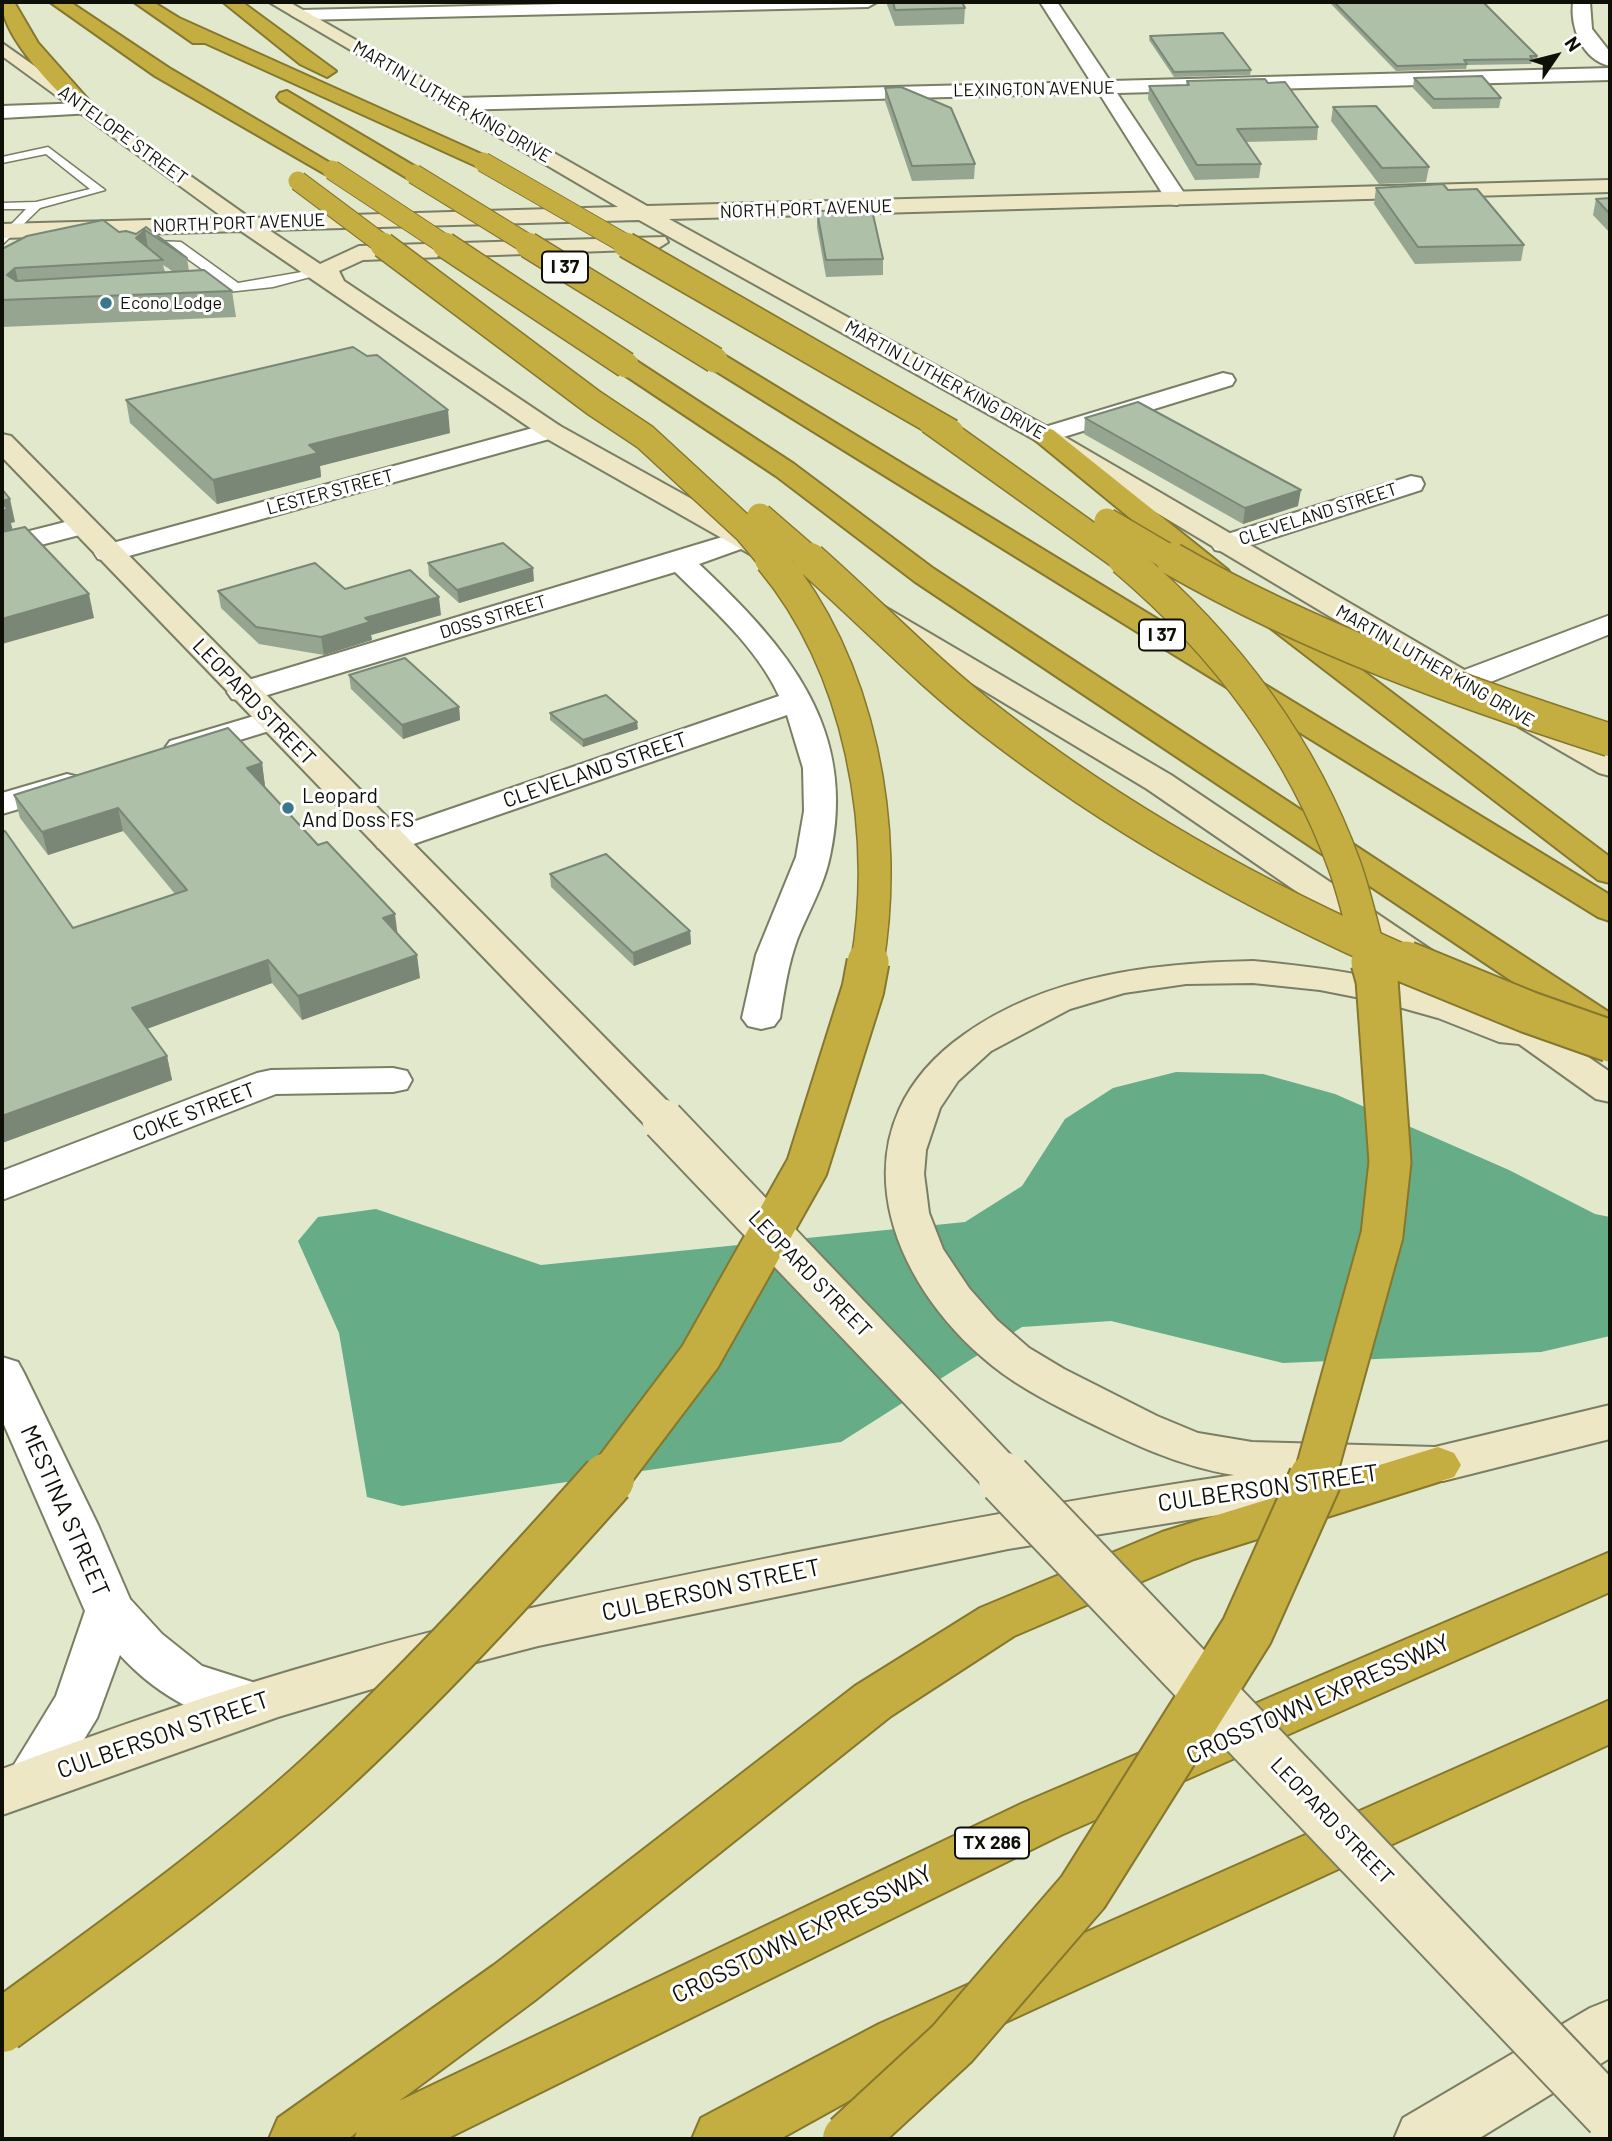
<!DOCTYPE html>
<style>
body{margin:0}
#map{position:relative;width:1612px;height:2141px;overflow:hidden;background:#e1e8cb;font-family:Barlow,sans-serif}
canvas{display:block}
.frame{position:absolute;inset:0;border:4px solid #0e1007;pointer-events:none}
.north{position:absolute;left:1521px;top:21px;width:70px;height:70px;-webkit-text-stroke:5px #fff;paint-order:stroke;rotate:55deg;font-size:19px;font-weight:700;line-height:28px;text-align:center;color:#0e1007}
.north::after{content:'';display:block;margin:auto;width:24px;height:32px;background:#0e1007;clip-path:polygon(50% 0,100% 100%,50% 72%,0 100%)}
</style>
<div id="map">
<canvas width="1612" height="2141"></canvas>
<div class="frame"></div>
<div class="north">N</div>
</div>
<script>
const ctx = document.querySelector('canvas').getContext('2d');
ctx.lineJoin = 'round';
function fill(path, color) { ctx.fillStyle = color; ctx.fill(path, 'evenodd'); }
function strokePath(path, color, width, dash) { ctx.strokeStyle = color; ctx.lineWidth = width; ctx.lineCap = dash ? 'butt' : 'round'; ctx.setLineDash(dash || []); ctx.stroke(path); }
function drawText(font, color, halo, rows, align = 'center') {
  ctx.font = font + ' Barlow,sans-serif'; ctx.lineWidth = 6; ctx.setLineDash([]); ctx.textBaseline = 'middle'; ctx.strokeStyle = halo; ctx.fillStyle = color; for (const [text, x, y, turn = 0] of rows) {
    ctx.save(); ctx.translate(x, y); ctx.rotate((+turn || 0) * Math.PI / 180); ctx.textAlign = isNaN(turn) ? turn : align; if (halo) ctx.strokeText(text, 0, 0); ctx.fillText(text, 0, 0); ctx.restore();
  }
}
fill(new Path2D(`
 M1176,1072L1263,1074L1335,1094L1509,1170L1595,1214L1610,1217V1336L1541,1352L1283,1363L1111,1321L1022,1327L841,1442L402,1506L367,1497L339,1333L298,1241L318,1217L376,1209L541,1265L965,1222L1022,1186L1065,1119L1113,1088Z`), '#66ac86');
const lane = new Path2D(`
 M48,147L105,190L40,208L2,245V234L26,209H2V203L36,202L90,189L46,154L2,163V157Z
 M142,234H150L155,241L181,242L238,283L319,269L325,273L273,287L200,295L194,291L196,288L224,285L174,249L148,248L140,237Z`);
const street = new Path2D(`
 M650,2H877L868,7L300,20L291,15L300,10Z
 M1040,2H1057L1110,81L1610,68V80L1117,93L1188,199L1177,205L1169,204L1099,93L457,110L447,104L457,98L1091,82Z
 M1573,2H1590L1592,29L1610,52V66C1582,60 1570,27 1573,2Z
 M86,103L93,105L96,109L93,113L2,118V106Z
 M1223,373L1232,375L1235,380L1232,385L1044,443L1035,440L1031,435L1035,430Z
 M551,423L560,426L564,431L560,436L118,559L108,561L98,559L94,553L98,547Z
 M1411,476L1421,478L1424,484L1421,490L1235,550L1225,552L1215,550L1211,544L1215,538Z
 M81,518L91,520L95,526L91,532L2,555V538Z
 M742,531L752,533L756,539L752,545L699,564C787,647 858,728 830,856C824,886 808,912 797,940C788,965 784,992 780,1018L774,1026L761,1029L748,1026L742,1018L756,955L796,857L804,811L803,768L787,715L402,848L390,851L378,848L373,841L378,834L779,696C757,648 712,608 675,572L254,699L243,701L232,699L227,692L232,685Z
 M1610,615V634L1473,689L1462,691L1451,689L1447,682L1451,675Z
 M271,711L282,713L287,720L282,727L181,758L170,755L165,748L170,741Z
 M67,774L79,777L83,784L79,791L2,814V793Z
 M393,1068L407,1071L412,1080L407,1089L393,1092L276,1094L2,1200V1171L257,1073L271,1070Z
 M2,1357L18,1362L24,1373L98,1525L130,1599L162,1634L202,1666L271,1688L279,1703L271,1718C220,1736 154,1693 120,1655L97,1718L49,1797L30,1804L11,1797L4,1781L56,1696L85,1611L2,1420Z`);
const secondary = new Path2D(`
 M269,2H289L647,206L1610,180V192L669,219L1053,430L1473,675L1477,682L1473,689L1462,691L1451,689L1035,440L639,220L269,230L320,264L359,246L665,237L668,242L657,249L363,260L339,271L344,281L560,426L784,550L788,556L784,562L774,564L764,562L542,436L241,231L2,238V224L224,218L2,56V43L250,218L618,207Z
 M2,434L11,436L677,1111L683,1120L677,1129L663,1133L649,1129L2,457Z
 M875,604L885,607L1171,775L1440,956L1445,964L1440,972L1427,975L1414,972L1147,789L865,619L860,613L865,607Z
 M1530,711L1541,713L1610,753V776L1599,773L1519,727L1514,720L1519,713Z
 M1253,961C1326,968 1401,978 1470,1004L1475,997L1488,994L1501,997L1610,1072V1102L1596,1099L1519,1044L1499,1042L1438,1018L1381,1002L1320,990L1253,983L1186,984L1124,993L1070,1009L991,1051L958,1081L940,1108L926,1150L924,1174L929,1213L943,1249L969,1288L997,1320L1029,1348L1064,1369L1157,1416L1198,1433L1252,1442L1435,1447L1610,1405V1439L1443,1481L1347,1480L1340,1493L1324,1498L1008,1549L538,1646L372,1689L278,1717L2,1815V1769C109,1729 218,1691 328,1660C479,1616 634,1585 788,1554C936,1525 1084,1497 1234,1475C1176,1466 1127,1441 1076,1416C1043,1399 1010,1382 982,1357C880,1268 837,1123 965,1034C1048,975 1154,963 1253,961Z
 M1610,2000V2058L1478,2139H1394L1403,2118L1590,2008Z`);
const highway = new Path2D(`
 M2,2H14L38,43L93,105L96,109L93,113H79C55,88 2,38 2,2Z
 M50,2H70L169,68L342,170L339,174H325L155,76Z
 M134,2H153L179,18L490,158L493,162L490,166H476L205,43H193Z
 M223,2H242L336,71L327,77L300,64Z
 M287,91L421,170L424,174L414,180L407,178L280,101L277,97L280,93Z
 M715,353L724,355L1610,895V921L1598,917L706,365L703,360L706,355Z
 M626,358L635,360L794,464L934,569L1610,1013V1042L1597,1038L914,581L776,476L617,370L614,365L617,360Z
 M1044,427L1053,430L1228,570L1232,576L1228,582L1218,585L1208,582L1035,440L1031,435L1035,430Z
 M1275,609L1285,612L1610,857V883L1598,880L1265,624L1260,618L1265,612Z
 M1438,1447L1454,1453L1461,1465L1454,1477L1194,1559L1014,1636L891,1716L534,2001L399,2101L1023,1803L1610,1552V1592L1061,1835L446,2139H354L357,2132L348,2139H269L278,2118L494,1965L855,1686L980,1608L1162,1532Z
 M1610,1700V1744L919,2062L780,2139H692L701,2118L879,2024Z`);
strokePath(lane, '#797e64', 3);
strokePath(street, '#797e64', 4);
strokePath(secondary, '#797e64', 4);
strokePath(highway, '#85772d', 4);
fill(lane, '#fff');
fill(street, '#fff');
fill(secondary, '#eee7c6');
fill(highway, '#c5ae41');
const secondaryBridgeFar1 = new Path2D(`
 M663,1120L1006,1480`);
const secondaryBridge = new Path2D(`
 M1005,1479L1610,2114`);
const highwayBridgeFar4 = new Path2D(`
 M483,162L629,246
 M332,170L447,246
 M414,174L531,246
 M298,181L385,246`);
const highwayBridgeFar3 = new Path2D(`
 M383,245L594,403L645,437L747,531L772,561
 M445,245L626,365
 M528,245L715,360
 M626,245L951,432
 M930,421L1126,561
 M760,516L812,561
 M1107,521L1175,561`);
const highwayBridgeFar2 = new Path2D(`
 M771,559C861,667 890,829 867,964
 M810,559C871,613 928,673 992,722C1120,821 1262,900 1410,964
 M1124,559C1222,642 1301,745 1345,867C1356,898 1363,932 1372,964
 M1172,559C1311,639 1458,691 1610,740`);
const highwayBridgeFar1 = new Path2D(`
 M1406,962L1528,1012L1610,1041
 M607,1480L700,1357L807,1167L863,989L868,962
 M1314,1480L1382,1235L1390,1162L1377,980L1372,962`);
const highwayBridge = new Path2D(`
 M2,2026C110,1947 225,1866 323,1776C424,1683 517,1581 608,1479
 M849,2139L952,2044L1083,1892L1247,1631L1315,1479`);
strokePath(secondaryBridgeFar1, '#797e64', 45, []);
strokePath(secondaryBridge, '#797e64', 56, []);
strokePath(highwayBridgeFar4, '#85772d', 21, []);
strokePath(highwayBridgeFar3, '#85772d', 28, []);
strokePath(highwayBridgeFar2, '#85772d', 35, []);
strokePath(highwayBridgeFar1, '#85772d', 45, []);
strokePath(highwayBridge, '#85772d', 56, []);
strokePath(secondaryBridgeFar1, '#eee7c6', 41);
strokePath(secondaryBridge, '#eee7c6', 52);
strokePath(highwayBridgeFar4, '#c5ae41', 19);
strokePath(highwayBridgeFar3, '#c5ae41', 25);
strokePath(highwayBridgeFar2, '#c5ae41', 32);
strokePath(highwayBridgeFar1, '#c5ae41', 41);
strokePath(highwayBridge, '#c5ae41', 52);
fill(new Path2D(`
 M886,2H962L965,8L964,24L895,26Z
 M1331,2H1483L1537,56V61H1532L1531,64L1467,65L1466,69L1396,71L1331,4Z
 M1150,36L1251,70L1250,75L1174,77L1149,40Z
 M1414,78L1501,98L1499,108L1433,109L1413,88Z
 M1187,81L1268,83L1318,127L1317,140L1246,142L1261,164L1259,178L1195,180L1148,99L1149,86L1186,85Z
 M885,88L975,164L974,179L912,181L885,101Z
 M1333,107L1429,167L1426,182L1379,184L1331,121Z
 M1376,188L1448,190L1524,245L1521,261L1415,264L1374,204Z
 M1610,198V233L1593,215L1596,199Z
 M817,211L883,259V275L826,277L817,227Z
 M146,227L187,258L189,271L232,291L236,317L2,327V249L119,232L136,234ZM163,265L168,268L173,272H165Z
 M126,400L450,433L320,466L321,477L217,504L130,423Z
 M1085,418L1298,506L1243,524L1084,434Z
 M428,563L534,581L459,603L429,576Z
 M345,589L441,615L371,635L372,640L324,655L259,644L221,608L218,591Z
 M349,675L459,707L460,720L403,739L351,689Z
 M550,713L638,729L583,747L550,720Z
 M262,763L265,786H264L397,934L420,978L302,1020L272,983L147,1029L167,1056L172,1080L2,1143V832L73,928L175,894L123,831L48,855L20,818L14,795Z
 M550,874L690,931L691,944L634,966L551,887Z`), '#96a590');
fill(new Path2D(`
 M145,230L149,255L136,238Z
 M15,268L21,294L7,275Z
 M448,410L450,433L320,466L321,477L217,504L213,480L309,445Z
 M1301,490L1298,506L1243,524L1245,508Z
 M10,499L15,522L11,523L13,532L2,536V501Z
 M533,568L534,581L459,603L457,590Z
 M89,594L94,618L2,644V619Z
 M439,597L441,615L371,635L372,640L324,655L321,637L365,618Z
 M459,707L460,720L403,739L402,725Z
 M637,722L638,729L583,747V740Z
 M262,763L265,786L251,790L247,768Z
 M118,808L123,831L48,855L42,832Z
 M395,914L398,937L383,918Z
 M690,931L691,944L634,966L633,953Z
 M417,955L420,978L302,1020L298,996Z
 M268,960L272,983L138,1032L132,1008Z
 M167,1056L172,1080L2,1143V1116Z`), '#7a8676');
const building = new Path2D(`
 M893,2H962L965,8L895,10Z
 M1334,2H1483L1537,56H1530L1532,59L1464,60L1467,64L1397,66Z
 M1223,33L1251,70L1174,72L1150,36Z
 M1482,76L1501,98L1434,99L1414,78Z
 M1265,79L1268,83L1285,82L1318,127L1237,129L1261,164L1197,165L1149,86L1189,85L1187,81Z
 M901,87L951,108L975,164L912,166L885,88Z
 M1376,106L1429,167L1382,168L1333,107Z
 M1443,184L1448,190L1477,189L1524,245L1418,247L1376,188Z
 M1610,198V214L1596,199Z
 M872,210L883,259L826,260L817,211Z
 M103,220L119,232L126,231L136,234L146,227L187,258L145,230L136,238L163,260L15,268L7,275L16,281L204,270L232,291L2,300V249L27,236Z
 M353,347L367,356L377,355L448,410L309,445L318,453L213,480L126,400Z
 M1138,402L1301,490L1245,508L1085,418Z
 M2,489L10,499L2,501Z
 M2,503L8,509L2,511Z
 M25,527L89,594L2,619V532Z
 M503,543L533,568L457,590L428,563Z
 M315,563L345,589L410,570L439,597L365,618L370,622L321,637L256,627L218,591Z
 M405,658L459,707L402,725L349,675Z
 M606,695L637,722L583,740L550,713Z
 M228,728L262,763L247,768L318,845L327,842L395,914L383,918L417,955L298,996L268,960L132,1008L167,1056L2,1116V832L5,831L73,928L187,890L118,808L42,832L14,795Z
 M606,854L690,931L633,953L550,874Z`);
fill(building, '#aec0a8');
strokePath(building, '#7a8676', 2);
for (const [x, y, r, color] of [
 [106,303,7,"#38788c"],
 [288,808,7,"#38788c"]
]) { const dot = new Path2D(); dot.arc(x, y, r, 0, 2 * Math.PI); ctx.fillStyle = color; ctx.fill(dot); strokePath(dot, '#fff', 2.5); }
drawText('18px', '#0e1007', '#fff', [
 ["LEXINGTON AVENUE",1034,89,-1],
 ["MARTIN LUTHER KING DRIVE",452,102,30],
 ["ANTELOPE STREET",123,135,36],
 ["NORTH PORT AVENUE",806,209,-2],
 ["NORTH PORT AVENUE",239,223,-2],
 ["MARTIN LUTHER KING DRIVE",945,380,29],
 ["LESTER STREET",330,492,-15],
 ["CLEVELAND STREET",1318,514,-18],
 ["DOSS STREET",493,617,-17],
 ["MARTIN LUTHER KING DRIVE",1435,666,30]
]);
drawText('18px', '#0e1007', '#fff', [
 ["Econo Lodge",120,303]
], 'left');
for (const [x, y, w] of [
 [565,267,46],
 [1162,635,46],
 [992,1843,74]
]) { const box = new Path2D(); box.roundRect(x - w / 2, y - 15.5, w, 31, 5); ctx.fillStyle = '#fff'; ctx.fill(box); strokePath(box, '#0e1007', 2); }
drawText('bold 19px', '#0e1007', null, [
 ["I 37",565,267],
 ["I 37",1162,635],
 ["TX 286",992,1843]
]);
drawText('21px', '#0e1007', '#fff', [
 ["LEOPARD STREET",254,702,46],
 ["CLEVELAND STREET",595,770,-19],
 ["COKE STREET",194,1112,-21],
 ["LEOPARD STREET",810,1274,46],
 ["LEOPARD STREET",1332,1821,46]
]);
drawText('21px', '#0e1007', '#fff', [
 ["Leopard",302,796],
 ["And Doss FS",302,820]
], 'left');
drawText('24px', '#0e1007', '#fff', [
 ["CULBERSON STREET",1268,1488,-8],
 ["MESTINA STREET",65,1511,66],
 ["CULBERSON STREET",711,1590,-12],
 ["CROSSTOWN EXPRESSWAY",1318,1699,-24],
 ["CULBERSON STREET",163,1735,-19],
 ["CROSSTOWN EXPRESSWAY",802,1934,-26]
]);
</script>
